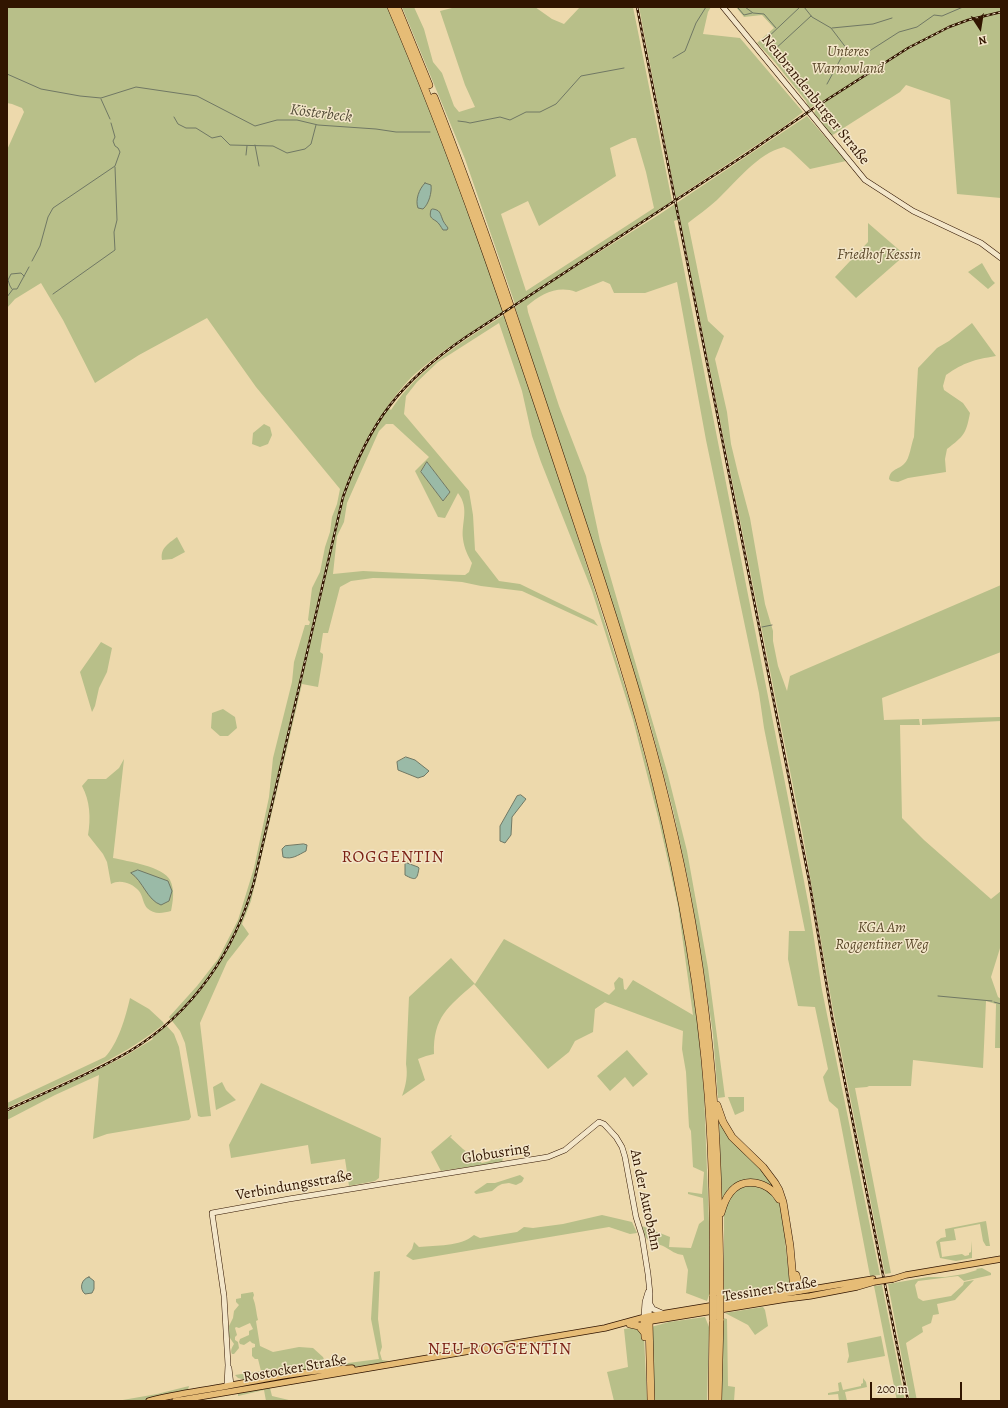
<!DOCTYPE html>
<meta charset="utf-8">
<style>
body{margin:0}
#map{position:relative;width:1008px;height:1408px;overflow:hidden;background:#edd9ac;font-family:Alegreya,serif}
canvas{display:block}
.frame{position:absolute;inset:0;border:8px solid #311500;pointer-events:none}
.north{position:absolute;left:960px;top:8px;width:40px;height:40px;-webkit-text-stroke:3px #f3e6c9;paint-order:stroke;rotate:168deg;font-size:11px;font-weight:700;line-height:16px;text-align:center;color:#311500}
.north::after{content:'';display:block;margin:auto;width:14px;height:18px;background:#311500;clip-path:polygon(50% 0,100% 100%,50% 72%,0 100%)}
.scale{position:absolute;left:870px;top:1382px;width:92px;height:18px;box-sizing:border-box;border:2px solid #311500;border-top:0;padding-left:5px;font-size:12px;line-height:14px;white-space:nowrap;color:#311500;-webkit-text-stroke:3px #f3e6c9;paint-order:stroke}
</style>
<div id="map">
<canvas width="1008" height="1408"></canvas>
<div class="frame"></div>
<div class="north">N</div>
<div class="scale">200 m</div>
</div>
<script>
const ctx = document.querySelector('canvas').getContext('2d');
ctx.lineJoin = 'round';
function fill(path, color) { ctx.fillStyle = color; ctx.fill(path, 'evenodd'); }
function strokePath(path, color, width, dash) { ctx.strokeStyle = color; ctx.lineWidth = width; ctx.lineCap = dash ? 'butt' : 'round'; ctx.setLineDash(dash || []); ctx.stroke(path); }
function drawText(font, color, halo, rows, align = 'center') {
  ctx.font = font + ' Alegreya,serif'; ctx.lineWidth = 3; ctx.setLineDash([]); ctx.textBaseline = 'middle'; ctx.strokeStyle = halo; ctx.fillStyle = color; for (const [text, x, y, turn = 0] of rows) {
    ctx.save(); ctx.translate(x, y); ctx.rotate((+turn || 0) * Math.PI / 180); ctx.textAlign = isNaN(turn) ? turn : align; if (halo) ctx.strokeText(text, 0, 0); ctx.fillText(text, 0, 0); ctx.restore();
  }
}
fill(new Path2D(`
 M7,7H388L454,171L504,312C473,331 442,350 415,374C404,384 396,395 387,407L391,410C418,368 466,339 507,313L631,706L662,820L680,906L697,1019L704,1093L709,1223V1295L707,1301L686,1293L688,1270L683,1255C675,1254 672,1251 665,1247C652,1240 646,1246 642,1226L670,1237L669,1247L691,1248L699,1224L704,1220L703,1198L688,1194V1192L702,1194L704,1172L693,1167L691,1131L689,1127L686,1072L682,1049L683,1031L605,1002L595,1009L593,1032L575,1041L569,1052L548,1069L474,984C448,1007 433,1017 434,1054L426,1056L418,1059L425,1080L402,1096C406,1085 408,1075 406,1064L409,997L451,958L475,984L504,939L609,995L615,989L614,983L619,977L623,979L624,989L626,990L633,980L693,1015L678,906L659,821L633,720L592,591L541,462L532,436L522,391L499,323L438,362L417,382L406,396L404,414L469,491L473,515L475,550L499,581L520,584L594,620L598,626L522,591L481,586L462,582L423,579L373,578L351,581L340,587L328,633H323L320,652L323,654V657L318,687L302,684L251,901L242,924L249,934L227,962L200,1023L211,1116L201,1117L198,1116L185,1043L180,1031L169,1017L197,986L218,959L238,920L254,868L269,797L273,758L292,682L294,662L305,625H309L310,622L308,620L312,588L320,572L325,547L330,532L332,517L337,504L340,489L256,387L207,318L139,355L95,383L63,320L41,283L15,299L7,308V150L24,112L22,108L12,104L7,103ZM386,424H393L429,457L415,471L438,517L445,518L458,493C470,509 461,522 463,539C464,548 468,556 472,563L469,572L465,575L422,574L363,571L333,574L337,536L344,522L347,503L379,431ZM427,462L450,492L443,501L421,472Z
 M402,7H414L424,29L433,62L442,73L454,106L459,112L475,107L465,85L440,11L456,7H535L552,19L564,24L580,7H633L672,201L558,278L660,214L807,116L846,161L810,169L790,150L784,147C758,153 736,182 717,200C708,208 697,216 688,223L708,321L724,336L715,359L727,412L731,444L738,473L750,518L765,604L773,631V641L778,666L787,691L790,676L799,672L1001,585V652L882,698L884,720L919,719L920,725H900L902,818L924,840L991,899L1001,891V945L991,977L998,997L1001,999V1048H995L996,1004L986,1001L983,1068L913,1060L911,1086H869L867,1087L855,1088L891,1273L885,1274L833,1010L803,836L680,219L674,221L678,239L788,798L809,907L822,990L880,1275L870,1276L838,1109L829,1101L823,1077L828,1069L815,1007L798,1006L788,959L789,931H805L764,728L759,693L706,440L677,282L645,293H614L610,284L603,281L576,292C558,285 541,294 527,306L528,312L559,406L586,476L600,541L668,775L687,851L708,968L725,1097L718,1098L713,1034L703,967L690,889L673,810L650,723L515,307L521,303L520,301L515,304L465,159ZM632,138H636L646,172L654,208L526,291L501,214L528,201L539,226L616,176L610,148Z
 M639,7H711L708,12L703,34L740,38L803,112L782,128L676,198Z
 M736,7H1001V198L957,194L950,100L906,85L900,92L831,136L814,113L817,108L814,105L809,109L806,101L773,60L757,43L774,28L762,15L744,17Z
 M868,223L905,255L856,298L835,277L868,242Z
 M982,263L992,280L995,283L988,289L968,272Z
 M972,323L996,356C973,360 965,362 946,375L943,386L944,390L963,403L970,413C966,434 964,436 947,449L945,459L946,472L908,478L898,482L891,481L889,479C890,469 898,470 904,464C910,459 911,444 914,437L918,368L937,348L949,341Z
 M264,424L270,427L272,435L268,444L260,447L252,444L253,433Z
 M177,537L185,552L172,559L162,560C160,548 168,544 177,537Z
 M101,642L112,648L107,672L99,688L95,706L92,712L80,672Z
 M223,709L235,717L237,728L228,736H220L211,728L212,713Z
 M1001,717V721L922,725V719Z
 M124,759L113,858C127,861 164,867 170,880C175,890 173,901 171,911C163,913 154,915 147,908C143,904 143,896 139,891C132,883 120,879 111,884L107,862L103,854L88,835C91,818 90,801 82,786L88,779H106L119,768Z
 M130,998L149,1009L163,1022L164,1024C117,1062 60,1083 7,1108V1103L105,1057C118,1044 126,1016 130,998Z
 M166,1025L174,1034L179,1047L191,1117L189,1120L107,1134L93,1139L99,1075L55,1095L7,1120V1112L122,1058L153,1039L152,1038Z
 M627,1050L648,1074L633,1087L625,1077L610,1091L597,1076Z
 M222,1082L226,1090L236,1100L216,1110L213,1087Z
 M261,1083L381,1138L379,1178L375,1181L349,1186L345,1159L311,1164L308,1145L231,1158L229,1145Z
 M728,1097H744V1111L735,1115Z
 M719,1117L764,1170L778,1194L744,1182L722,1202Z
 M451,1135L452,1136L450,1137L463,1149L482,1163L490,1161L500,1148L505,1150L502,1162L441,1171L431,1152Z
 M520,1175L524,1178L522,1182L516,1185L509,1183L502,1184L498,1186L492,1191L476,1194L474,1192L487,1183H495Z
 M746,1185L764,1186L777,1198L781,1208L785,1226V1241L790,1285L785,1288L724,1299V1210L732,1193Z
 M602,1215L632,1222L637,1233L630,1234L609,1227L413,1260L406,1256L412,1249L414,1242L419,1247C436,1245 460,1247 474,1235L480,1238L517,1232L524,1227L533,1228L563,1224Z
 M986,1221L990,1246H986L983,1241L980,1224L954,1229L956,1240L940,1242L942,1257L962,1254L965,1256L969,1255V1253L971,1252L972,1241V1258L956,1261L940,1258L936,1242L941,1238L946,1237L945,1229Z
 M982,1268L991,1273V1275L964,1281L958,1276L918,1281L915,1285L918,1298L923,1301L951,1296L963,1285L964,1282L974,1280L955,1300L937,1304L939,1314L933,1315L931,1323L922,1327L923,1332L906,1343L917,1401H910L888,1284L928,1277H945L964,1274L977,1270L976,1269Z
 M380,1271L378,1319L382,1347L380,1353L382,1360L388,1361L387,1363L365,1366L329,1368L246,1380L238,1378L235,1375L261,1371L258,1359H255L252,1356V1348L255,1347V1344L252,1343L250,1341L244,1345L240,1344L239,1342L240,1339L249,1335V1331L253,1329L250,1323L239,1328L236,1327L235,1328L237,1335L235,1337V1340L238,1342L239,1348L234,1354H232C230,1351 232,1347 234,1344L228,1335L229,1326L233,1318L234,1311L239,1305L236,1302V1299L241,1298V1294L253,1292L254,1295L253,1298C256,1305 256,1312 258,1320L256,1321L260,1346L273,1352L299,1347L313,1348L323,1357L325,1362L338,1360L348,1363L379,1359L371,1319L374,1272Z
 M882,1285L905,1401H897L874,1286Z
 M763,1307L765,1310L768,1326L755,1335L748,1325L725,1313Z
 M705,1317L709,1327L707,1401H653L651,1327L669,1322Z
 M723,1318L727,1319L728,1386L735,1387L734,1401H721Z
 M631,1328L639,1330L644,1336L647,1401H614L607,1372L628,1367L624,1329Z
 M881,1336L885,1356L847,1363L849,1356L847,1343Z
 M491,1349L492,1350L270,1388L272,1396L293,1401H266L264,1390L238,1396V1392Z
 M863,1378L866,1382L867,1387L845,1392L847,1401H839L838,1394L828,1395V1393L839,1391L838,1383L841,1382L843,1390L861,1386V1384L863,1383Z
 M189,1386L188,1390L146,1401H117L157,1394Z`), '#b8bf89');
const water = new Path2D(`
 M425,183L431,185C432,192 429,204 423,209L418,208C415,200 419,189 425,183Z
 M433,209C440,210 440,213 442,218C443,222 446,225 448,228L447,230H443C441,227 439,223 436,221C431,218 429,217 431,210Z
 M427,462L450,492L443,501L421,472Z
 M406,757L415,760L429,771L424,776L418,778L398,770L397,762Z
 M521,795L526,799L512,817L511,835L505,843L500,841V826L517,796Z
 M304,844L307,845L306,851C298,855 292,860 283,857L282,849L285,846Z
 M407,863L418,867L419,868C417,880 416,881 405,875V864Z
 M138,870L168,881L172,891L169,901L161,905C147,900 143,881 131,873Z
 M89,1277L94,1281V1289L92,1293L85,1294C79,1289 81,1279 89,1277Z`);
fill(water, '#9abaa7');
strokePath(water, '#707864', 1);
strokePath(new Path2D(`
 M745,7L753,13L764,14L776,28
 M804,7L812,17L831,28L847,49L860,57L899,32L917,27L934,15L942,16L963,7
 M738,8L744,15L752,13
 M832,28L873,24L892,18
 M764,41L800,7
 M773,51L811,16
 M673,58L685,51L696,23L706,7
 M7,74L41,89L80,96L101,98L136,87L197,96L255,126L277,120H297L318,125L376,129L396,132H430
 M827,84L846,49
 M101,99L110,119
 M174,117L178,124L186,128H196L212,138L221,136L230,145L273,146L287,153L305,149L311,144L316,125
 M458,121L466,122L470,123L500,117L510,120L526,112H540L556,104L581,76L624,68
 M255,145L259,166
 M246,155L247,146
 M32,261L40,246L48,217L53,208L115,166L120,152L118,148L115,146L113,141L115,137L111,123
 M12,289L10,286L8,280L11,274L21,273L24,276
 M53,294L115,250L114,232L117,220L115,167
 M7,297L13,289H17L29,267
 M762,627L772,625
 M938,996L992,1001
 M994,1002L1001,1004`), '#707864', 1);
const secondary = new Path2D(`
 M723,7L865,180L913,211L981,243L1001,258
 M650,1304L653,1309L662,1313
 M644,1317L645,1302L648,1292
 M229,1368L231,1385
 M227,1386L228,1365L224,1296L212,1213L289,1199L548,1157L565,1150L599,1122L604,1124L616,1137L622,1147L625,1157L636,1217L642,1236L648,1274L650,1294L649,1316`);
const primary = new Path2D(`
 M893,1279L906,1275L1001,1259
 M645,1322L786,1299L810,1296L857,1287L874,1282
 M149,1401C175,1394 201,1391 227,1386C269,1378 310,1370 352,1368
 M175,1401L605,1328L649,1316L873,1279`);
const highway = new Path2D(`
 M391,7C455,156 506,308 557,462C592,568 629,674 656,783C681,885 700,989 708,1094C713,1161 714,1228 713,1296
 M397,7L429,85
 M434,97C485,226 528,358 572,491C622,641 671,790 696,947C715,1063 719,1177 720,1295
 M717,1105L723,1122L732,1137L763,1167L775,1183L779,1190L783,1202L790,1246L794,1291
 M721,1213C723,1206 725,1199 730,1193C743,1175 769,1182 779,1199
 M796,1275L800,1290
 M649,1321L651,1401
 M644,1322L645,1337
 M630,1324L639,1326L644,1332
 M712,1401L713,1320
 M718,1401L720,1319`);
strokePath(secondary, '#311500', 6);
strokePath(primary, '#311500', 7);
strokePath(highway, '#311500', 8);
strokePath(secondary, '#f3e6c9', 5);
strokePath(primary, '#e6bc76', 5.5);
strokePath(highway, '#e6bc76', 7);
const rail = new Path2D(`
 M637,7L809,880L832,1017L908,1401
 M7,1110C48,1091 91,1074 130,1051C193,1013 235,951 254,882L343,497C370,421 400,382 466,337L748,153L814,108L908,48L949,27L968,20L1001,12`);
strokePath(rail, '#311500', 2.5);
strokePath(rail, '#f3e6c9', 1, [3]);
const primaryBridge = new Path2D(`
 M874,1282L893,1279`);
const highwayBridge = new Path2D(`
 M720,1319V1295
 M713,1320V1296`);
strokePath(primaryBridge, '#311500', 7, []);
strokePath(highwayBridge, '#311500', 8, []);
strokePath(primaryBridge, '#e6bc76', 5.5);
strokePath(highwayBridge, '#e6bc76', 7);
drawText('italic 15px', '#5a4829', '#f3e6c9', [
 ["Unteres",848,52],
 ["Warnowland",848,69],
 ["Friedhof Kessin",879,255],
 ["KGA Am",882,928],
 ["Roggentiner Weg",882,945]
]);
drawText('15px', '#311500', '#f3e6c9', [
 ["Neubrandenburger Straße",815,100,51],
 ["Globusring",496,1154,-9],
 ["Verbindungsstraße",294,1186,-10],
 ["An der Autobahn",645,1200,78],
 ["Tessiner Straße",770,1290,-9],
 ["Rostocker Straße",295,1369,-10]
]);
drawText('italic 16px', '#564f3a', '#f3e6c9', [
 ["Kösterbeck",321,114,7]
]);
ctx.letterSpacing = '1px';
drawText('17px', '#7a1f14', '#f3e6c9', [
 ["ROGGENTIN",393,858],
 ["NEU ROGGENTIN",500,1350]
]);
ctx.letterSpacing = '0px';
</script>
